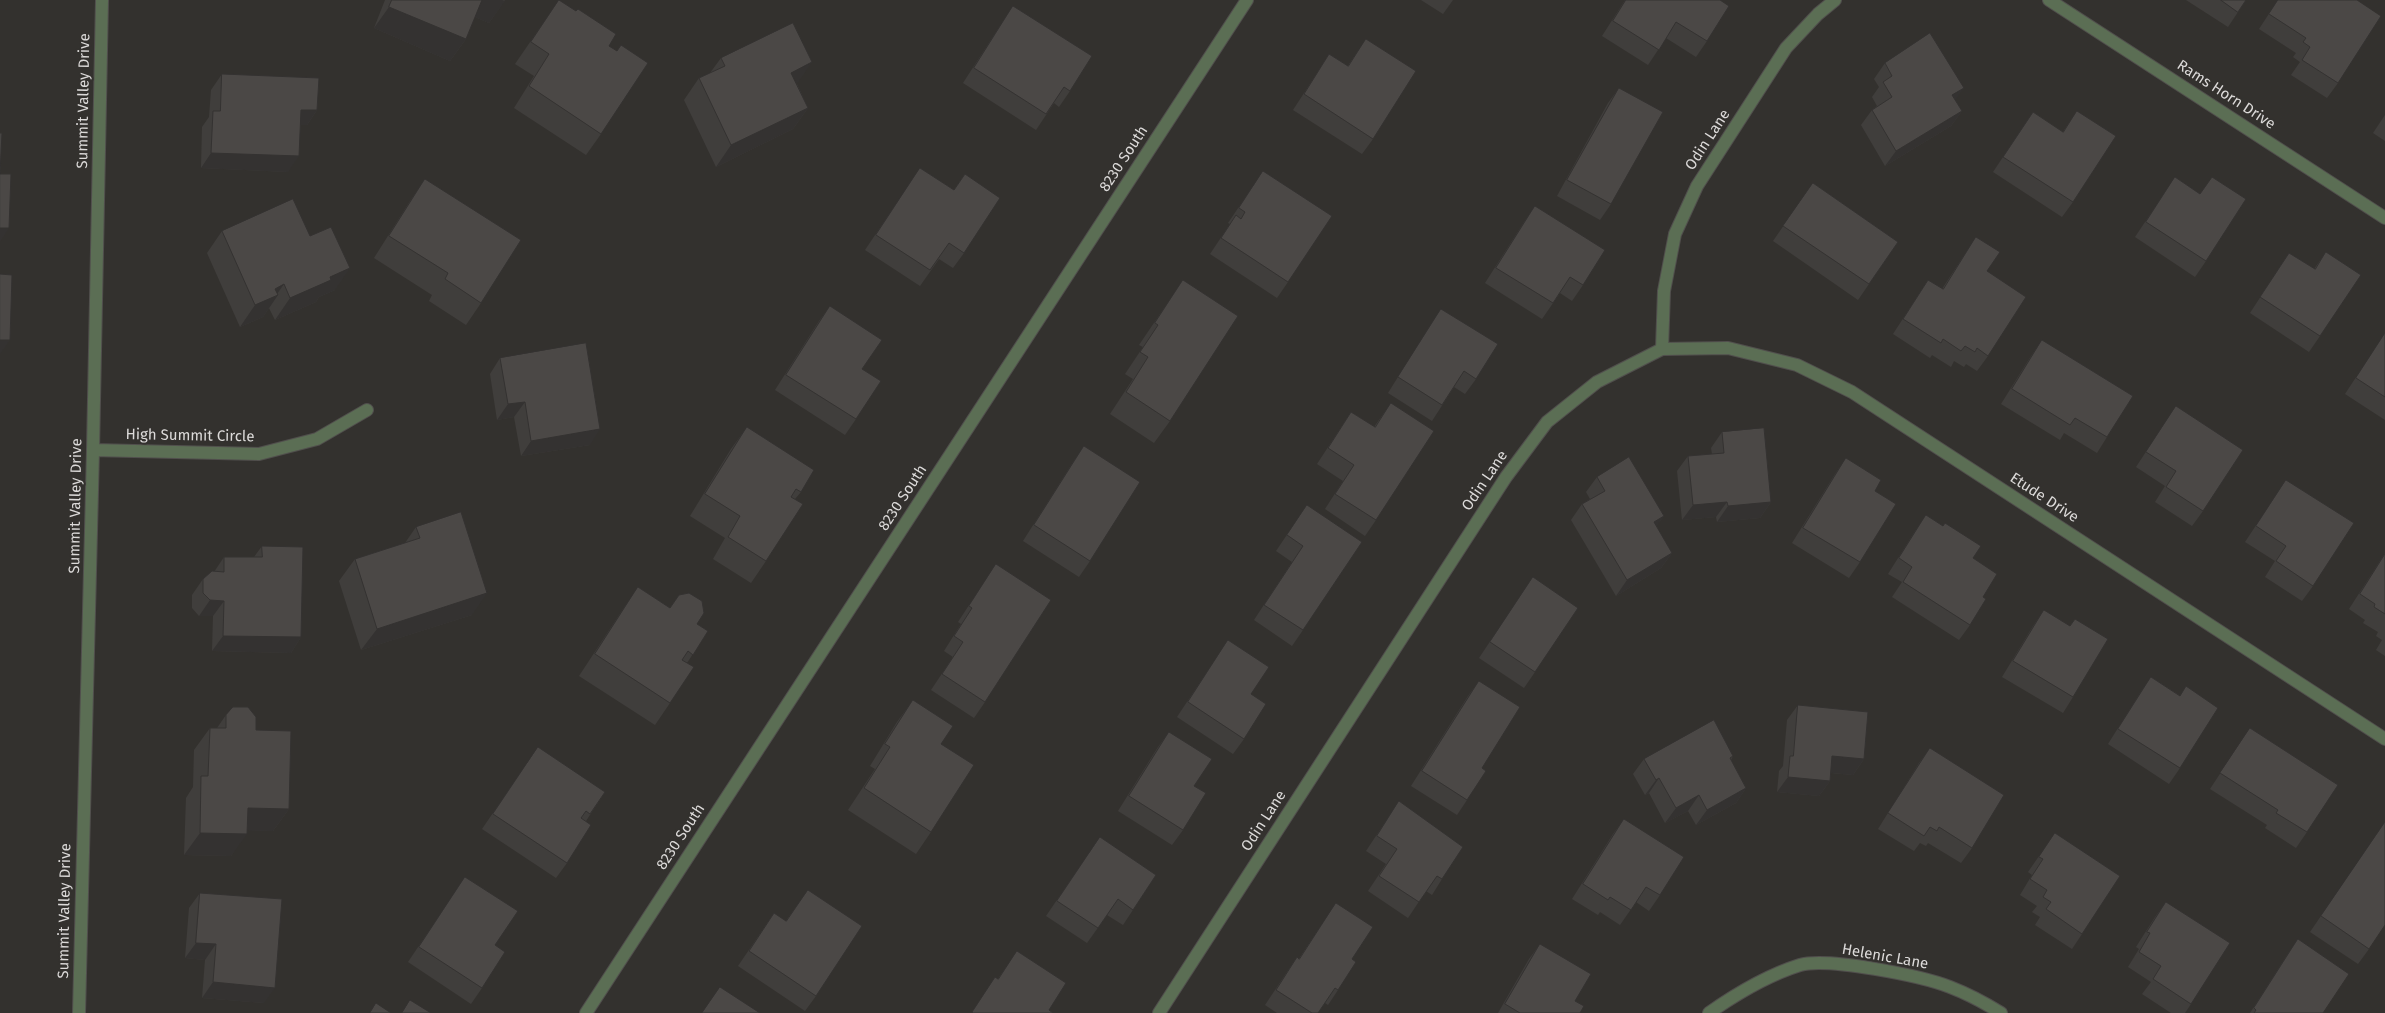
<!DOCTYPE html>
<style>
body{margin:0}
canvas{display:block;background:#33312e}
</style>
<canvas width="2385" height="1013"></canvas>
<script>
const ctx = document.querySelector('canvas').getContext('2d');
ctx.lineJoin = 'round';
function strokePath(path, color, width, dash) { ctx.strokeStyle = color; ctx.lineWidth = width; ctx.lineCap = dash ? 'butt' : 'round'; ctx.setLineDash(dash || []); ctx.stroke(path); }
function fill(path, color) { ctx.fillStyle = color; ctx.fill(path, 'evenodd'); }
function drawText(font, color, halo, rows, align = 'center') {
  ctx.font = font + ' "Fira Sans",sans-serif'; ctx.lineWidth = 4; ctx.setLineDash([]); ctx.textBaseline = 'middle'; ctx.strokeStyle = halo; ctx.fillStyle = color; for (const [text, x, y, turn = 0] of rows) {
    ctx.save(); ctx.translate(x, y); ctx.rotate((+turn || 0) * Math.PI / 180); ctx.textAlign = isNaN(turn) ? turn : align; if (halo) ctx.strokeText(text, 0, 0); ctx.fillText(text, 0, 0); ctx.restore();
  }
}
const minor = new Path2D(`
 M2049,0L2385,218
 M1662,349L1728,348L1797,365L1852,392L2385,739
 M93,450L259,454L317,439L367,410
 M79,1013L93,450L102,0
 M586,1013L1247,0
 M1159,1013L1506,477L1547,422L1597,382L1662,349L1664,291L1675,234L1697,186L1786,48L1818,14L1835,0
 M1709,1013C1736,994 1768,975 1800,965C1827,957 1922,976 1950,987C1968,994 1985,1003 2001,1013`);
strokePath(minor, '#514f4d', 14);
strokePath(minor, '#5b6e54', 12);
fill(new Path2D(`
 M385,0H505L489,23L475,17L466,39L450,61L374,28Z
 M559,0L609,46L601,134L586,155L514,108L534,76L515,64Z
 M1421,0H1453L1443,14Z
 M1625,0H1720L1707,41L1696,57L1666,38L1648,65L1602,36Z
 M2186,0H2246L2228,27Z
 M2278,0H2357L2338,83L2327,98L2291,75L2300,62L2293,57L2296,53L2259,29Z
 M1013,6L1070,91L1059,107L1054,103L1036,130L963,83L1003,21Z
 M1366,39L1373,139L1362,154L1293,110L1319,70L1329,54L1348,66Z
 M721,58L797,84L808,108L793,129L716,167L684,100L699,78L710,73Z
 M1885,63L1955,100L1962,111L1951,126L1885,166L1861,125L1872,110L1877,106L1872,97L1879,87L1874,79Z
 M222,74L317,110L307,125H300L288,172L201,168L202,127L209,117L211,90Z
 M1619,88L1611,204L1600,220L1557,196L1608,103Z
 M2077,111L2073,202L2062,217L1993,172L2033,112L2063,132Z
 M2385,115V141L2373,133Z
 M920,168L954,190L965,174L964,253L953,268L939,259L920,286L865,250Z
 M2175,177L2200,194L2206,261L2195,277L2135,237Z
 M425,179L481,303L466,325L429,301L432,295L374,258L410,201Z
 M1813,183L1898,242L1858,300L1773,241Z
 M1253,186L1288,282L1277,298L1210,254L1230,224L1228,223Z
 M1535,206L1583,285L1572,301L1560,293L1542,319L1485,283L1524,222Z
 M222,231L335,290L319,297L316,302L275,320L269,308L263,317L240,327L207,253Z
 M1976,237L1987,271L1988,356L1977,371L1966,364L1964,367L1954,361L1951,367L1932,355L1930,358L1893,334L1928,280L1942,289Z
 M2326,252L2320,336L2309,352L2250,313L2289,253L2314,269Z
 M1183,280L1170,421L1154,443L1110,414L1133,379L1125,374L1143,347L1139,345Z
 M830,306L862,369L856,419L845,435L775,390L819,321Z
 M1441,309L1476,379L1465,394L1454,387L1432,421L1388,393L1431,324Z
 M2385,333V420L2345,394Z
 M2042,340L2107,437L2097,453L2064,433L2060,440L2001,404L2031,356Z
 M500,358L590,445L521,456L514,417L497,420L490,374Z
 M1391,403L1376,520L1365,536L1325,509L1343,481L1317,464L1351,412L1374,427Z
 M2176,406L2203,511L2192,526L2155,502L2165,486L2136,467Z
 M747,427L801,492L795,499L766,561L751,583L713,559L725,538L690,516L731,449Z
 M1722,432L1771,502L1760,518L1717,522L1716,517L1682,520L1677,471L1688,456L1712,454L1711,448Z
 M1084,446L1090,561L1079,577L1023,541L1073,462Z
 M1846,458L1875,491L1860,562L1849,578L1792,543L1835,474Z
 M1597,477L1664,516L1656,526L1672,553L1661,568L1616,596L1571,520L1582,504L1590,499L1586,492Z
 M2286,480L2313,586L2302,601L2265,577L2275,561L2245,542Z
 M1307,505L1303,630L1292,646L1254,620L1292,562L1276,551Z
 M1926,515L1973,558L1983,597L1970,625L1959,640L1892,597L1902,582L1888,574L1915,531Z
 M416,527L472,615L361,650L339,581L355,559L405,543Z
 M262,546L301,637L291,653L212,651L213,616H199L192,608V595L203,579L214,572L224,557H254Z
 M2385,553V656L2376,650L2382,640L2376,636L2378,632L2363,623L2365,620L2349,609Z
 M996,564L985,702L974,718L931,690L953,657L944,651L961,624L958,622Z
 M1533,577L1535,672L1524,688L1479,658Z
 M638,587L670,608L679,595L697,624L708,631L687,663L670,703L655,725L579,676L623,609Z
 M2044,610L2073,697L2063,713L2002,677L2033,626Z
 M1228,640L1251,694L1244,739L1233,754L1177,717Z
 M2151,677L2179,695L2180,768L2169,784L2108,744L2140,693Z
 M1479,681L1482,768L1467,800L1457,815L1411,786L1468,696Z
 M913,700L941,744L931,832L916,854L848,810L875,769L870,766L897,722Z
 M1798,705L1864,759L1853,775L1831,773L1830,781L1819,796L1777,792L1779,771L1783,766L1787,720Z
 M226,715L256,730L289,809L273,831L247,830L231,856L184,855L186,798L193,787L194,750L210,728H217Z
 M2250,728L2307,832L2296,848L2265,828L2267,825L2210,789Z
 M1169,732L1194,786L1183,830L1172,845L1118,811L1158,747Z
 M1930,748L1972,848L1961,863L1928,843L1926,846L1920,843L1914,851L1878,829L1919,763Z
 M1733,756L1731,760L1746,788L1736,803L1696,825L1688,811L1665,823L1649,793L1645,795L1633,774L1644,759Z
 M527,763L605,792L586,821L567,863L556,878L482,829Z
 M1399,801L1442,879L1432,895L1426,891L1408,918L1368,891L1386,864L1366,851Z
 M1624,819L1660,895L1649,911L1636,902L1620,925L1600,912L1598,915L1572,899L1613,834Z
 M2385,822L2369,949L2358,964L2310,932Z
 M2055,833L2082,934L2072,949L2035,925L2040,917L2032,912L2037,906L2020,895L2032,875L2028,872Z
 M1089,853L1156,875L1123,925L1107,915L1087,943L1046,916Z
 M465,877L495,945L482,988L471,1004L408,962Z
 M200,893L264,1003L202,998L205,960L185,958L189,908Z
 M2166,902L2191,1004L2185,1013H2171L2142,994L2151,982L2128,967L2139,949L2136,947L2155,917Z
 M1336,903L1352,959L1338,990L1328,1005L1325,1003L1318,1013H1277L1265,1005L1297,957L1299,959Z
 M774,913L816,996L805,1011L738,966Z
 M2298,939L2323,1013H2250L2287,955Z
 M1540,944L1575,1001L1580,1013H1498L1529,959Z`), '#403e3c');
fill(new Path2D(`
 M480,0H502L505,1L489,23L470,15Z
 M389,7L466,39L450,61L374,28Z
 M812,62L797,84L791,73Z
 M1964,88L1953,103L1952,95Z
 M808,108L793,129L716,167L731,145Z
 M301,110H317L307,125H290Z
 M1962,111L1951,126L1885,166L1896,151Z
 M211,153L299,156L288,172L201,168Z
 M0,228H9L0,242Z
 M350,268L335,290L319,297L316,302L275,320L290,298L330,277Z
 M284,284L275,297L278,295L263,317L240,327L255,305L275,289Z
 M0,340H10L0,354Z
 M525,402L514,417L497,420L508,404Z
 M600,429L590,445L521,456L531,441Z
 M1727,502L1716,517L1682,520L1693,505Z
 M1771,502L1760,518L1717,522L1728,506Z
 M1664,516L1653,531L1654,522Z
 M1672,553L1661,568L1616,596L1627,580Z
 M487,593L472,615L361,650L377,629Z
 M210,600L224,601L213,616H199Z
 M223,636L301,637L291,653L212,651Z
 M1832,756L1864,759L1853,775L1822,772Z
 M1788,777L1830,781L1819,796L1777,792Z
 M1659,778L1649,793L1645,795L1656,780Z
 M1746,788L1736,803L1696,825L1707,810Z
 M1699,795L1688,811L1665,823L1676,808Z
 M248,808L289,809L273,831L232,830Z
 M200,833L247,834L231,856L184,855Z
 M196,943L216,944L205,960L185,958Z
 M213,982L275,988L264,1003L202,998Z`), '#343231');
const building = new Path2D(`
 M392,0H482L466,39L389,7Z
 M559,0L576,11L578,9L616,34L609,46L617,51L621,45L648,63L601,134L529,86L549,54L531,42Z
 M1626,0H1720L1729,6L1707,41L1676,22L1659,50L1613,21Z
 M2221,0H2246L2238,12Z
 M2278,0H2357L2381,16L2338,83L2302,60L2310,47L2303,42L2306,38L2269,14Z
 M1013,6L1092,56L1070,91L1064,87L1046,114L974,68Z
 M793,23L812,62L791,73L808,108L731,145L699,78L725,66L721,58Z
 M1930,33L1964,88L1952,95L1962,111L1896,151L1872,110L1892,97L1883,82L1892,76L1885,63Z
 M1366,39L1416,71L1373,139L1304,94L1329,54L1348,66Z
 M222,74L319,78L317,110H301L299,156L211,153L213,111H220Z
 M1619,88L1663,112L1611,204L1567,180Z
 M2077,111L2116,136L2073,202L2003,157L2033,112L2063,132Z
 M0,133H2L0,174H11L9,228H0Z
 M920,168L954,190L965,174L1000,198L964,253L949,243L930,270L876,235Z
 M1263,171L1332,216L1288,282L1221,238L1236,215L1241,219L1245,212L1239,208Z
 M2175,177L2200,194L2212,177L2246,199L2206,261L2146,222Z
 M425,179L521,240L481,303L445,279L448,273L389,236Z
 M1813,183L1898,242L1869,284L1783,226Z
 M293,199L310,236L331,227L350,268L330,277L331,280L290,298L284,284L275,289L278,295L255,305L222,231Z
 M1535,206L1605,250L1583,285L1570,277L1553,303L1496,268Z
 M1976,237L2000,252L1987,271L2026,297L1988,356L1977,348L1975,352L1965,346L1961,351L1943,339L1941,343L1903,319L1928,280L1943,289Z
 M2326,252L2361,275L2320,336L2260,297L2289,253L2315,269Z
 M0,274L12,275L10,340H0Z
 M1183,280L1238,316L1170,421L1126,392L1148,357L1140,352L1158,325L1155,323Z
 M830,306L882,340L862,369L881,381L856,419L786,375Z
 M1441,309L1498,344L1476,379L1464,371L1442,405L1398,377Z
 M2385,333V397L2356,378Z
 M2042,340L2133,396L2107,437L2075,418L2070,425L2012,389Z
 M586,343L600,429L531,441L525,402L508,404L500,358Z
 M1391,403L1434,431L1376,520L1335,494L1354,465L1328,448L1351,412L1375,427Z
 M2176,406L2243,450L2203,511L2166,487L2176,471L2146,452Z
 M747,427L814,470L801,492L796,489L791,497L803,504L766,561L728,537L740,516L705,494Z
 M1764,428L1771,502L1728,506L1727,502L1693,505L1688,456L1724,453L1722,432Z
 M1084,446L1140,482L1090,561L1034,525Z
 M1629,457L1664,516L1654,522L1672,553L1627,580L1582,504L1605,491L1597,477Z
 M1846,458L1881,480L1875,491L1896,504L1860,562L1803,528Z
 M2286,480L2354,523L2313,586L2276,561L2286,546L2256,526Z
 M1307,505L1362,542L1303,630L1264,605L1303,546L1287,535Z
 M461,512L487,593L377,629L355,559L420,538L416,527Z
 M1926,515L1943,526L1945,523L1981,546L1973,558L1997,574L1983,597L1986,599L1970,625L1903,582L1912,567L1899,558Z
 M262,546L303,547L301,637L223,636L224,601L210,600L203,593V579L212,571L224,572V557H262Z
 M2385,554V614L2374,607L2375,604L2360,594Z
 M996,564L1051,600L985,702L942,674L963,642L954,636L972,608L969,606Z
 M1533,577L1578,608L1535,672L1490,642Z
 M638,587L670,608L679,595L689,593L702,601L704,613L697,624L708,631L693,655L688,651L682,660L694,667L670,703L595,654Z
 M2044,610L2070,626L2075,619L2108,639L2073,697L2013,661Z
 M1228,640L1269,667L1251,694L1266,704L1244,739L1188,702Z
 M2151,677L2180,696L2186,686L2218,708L2180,768L2118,729Z
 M1479,681L1520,707L1482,768L1486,771L1467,800L1422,771Z
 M913,700L953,726L941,744L974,765L931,832L864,788L890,747L885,744Z
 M1798,705L1868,712L1864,759L1832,756L1830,781L1788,777L1790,756H1793Z
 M233,707H248L256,717V730L291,731L289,809L248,808L247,834L200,833L201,776H208L210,728H226V715Z
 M1714,720L1733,756L1730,758L1746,788L1707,810L1699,795L1676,808L1659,778L1656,780L1644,759Z
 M2250,728L2338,785L2307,832L2276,813L2278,810L2220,773Z
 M1169,732L1212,759L1194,786L1206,793L1183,830L1129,796Z
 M538,747L605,792L590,814L586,811L581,818L591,825L567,863L493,814Z
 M1930,748L2004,795L1972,848L1939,827L1937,831L1930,827L1924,836L1888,813Z
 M1399,801L1463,847L1442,879L1437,876L1419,902L1379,876L1397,849L1377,836Z
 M1624,819L1684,857L1660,895L1646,887L1631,910L1610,897L1608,900L1583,884Z
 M2385,822V925L2369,949L2321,916Z
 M2055,833L2120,876L2082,934L2046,909L2051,902L2043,897L2047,890L2030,879L2043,859L2039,857Z
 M1100,837L1156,875L1133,910L1118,899L1098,928L1057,901Z
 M465,877L518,911L495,945L505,952L482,988L419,947Z
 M808,890L862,926L816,996L749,951L774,913L786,921Z
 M200,893L282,899L275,988L213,982L216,944L196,943Z
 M2166,902L2230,943L2191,1004L2153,979L2161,966L2139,952L2150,933L2147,932Z
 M1336,903L1373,927L1352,959L1356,962L1338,990L1335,988L1318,1013H1312L1276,990L1297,957L1299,959Z
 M2298,939L2349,974L2323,1013H2254L2256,1010L2254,1008Z
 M1540,944L1591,974L1575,1001L1584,1006L1580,1013H1520L1505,1004Z
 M1017,951L1066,983L1049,1010L1053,1013H973L972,1012L995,977L998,979Z
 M720,987L760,1013H702Z
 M410,1000L431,1013H402Z
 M376,1003L391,1013H370Z`);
fill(building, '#4b4846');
strokePath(building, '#343231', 1);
drawText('15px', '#dcdad9', '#33312e', [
 ["Rams Horn Drive",2226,95,33],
 ["Summit Valley Drive",84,101,-89],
 ["Odin Lane",1708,140,-57],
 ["8230 South",1124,159,-57],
 ["High Summit Circle",190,436,1],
 ["Odin Lane",1485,481,-56],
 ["8230 South",903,498,-57],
 ["Etude Drive",2044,498,33],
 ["Summit Valley Drive",76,506,-89],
 ["Odin Lane",1264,821,-57],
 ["8230 South",681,837,-57],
 ["Summit Valley Drive",65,911,-89],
 ["Helenic Lane",1885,957,10]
]);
</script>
